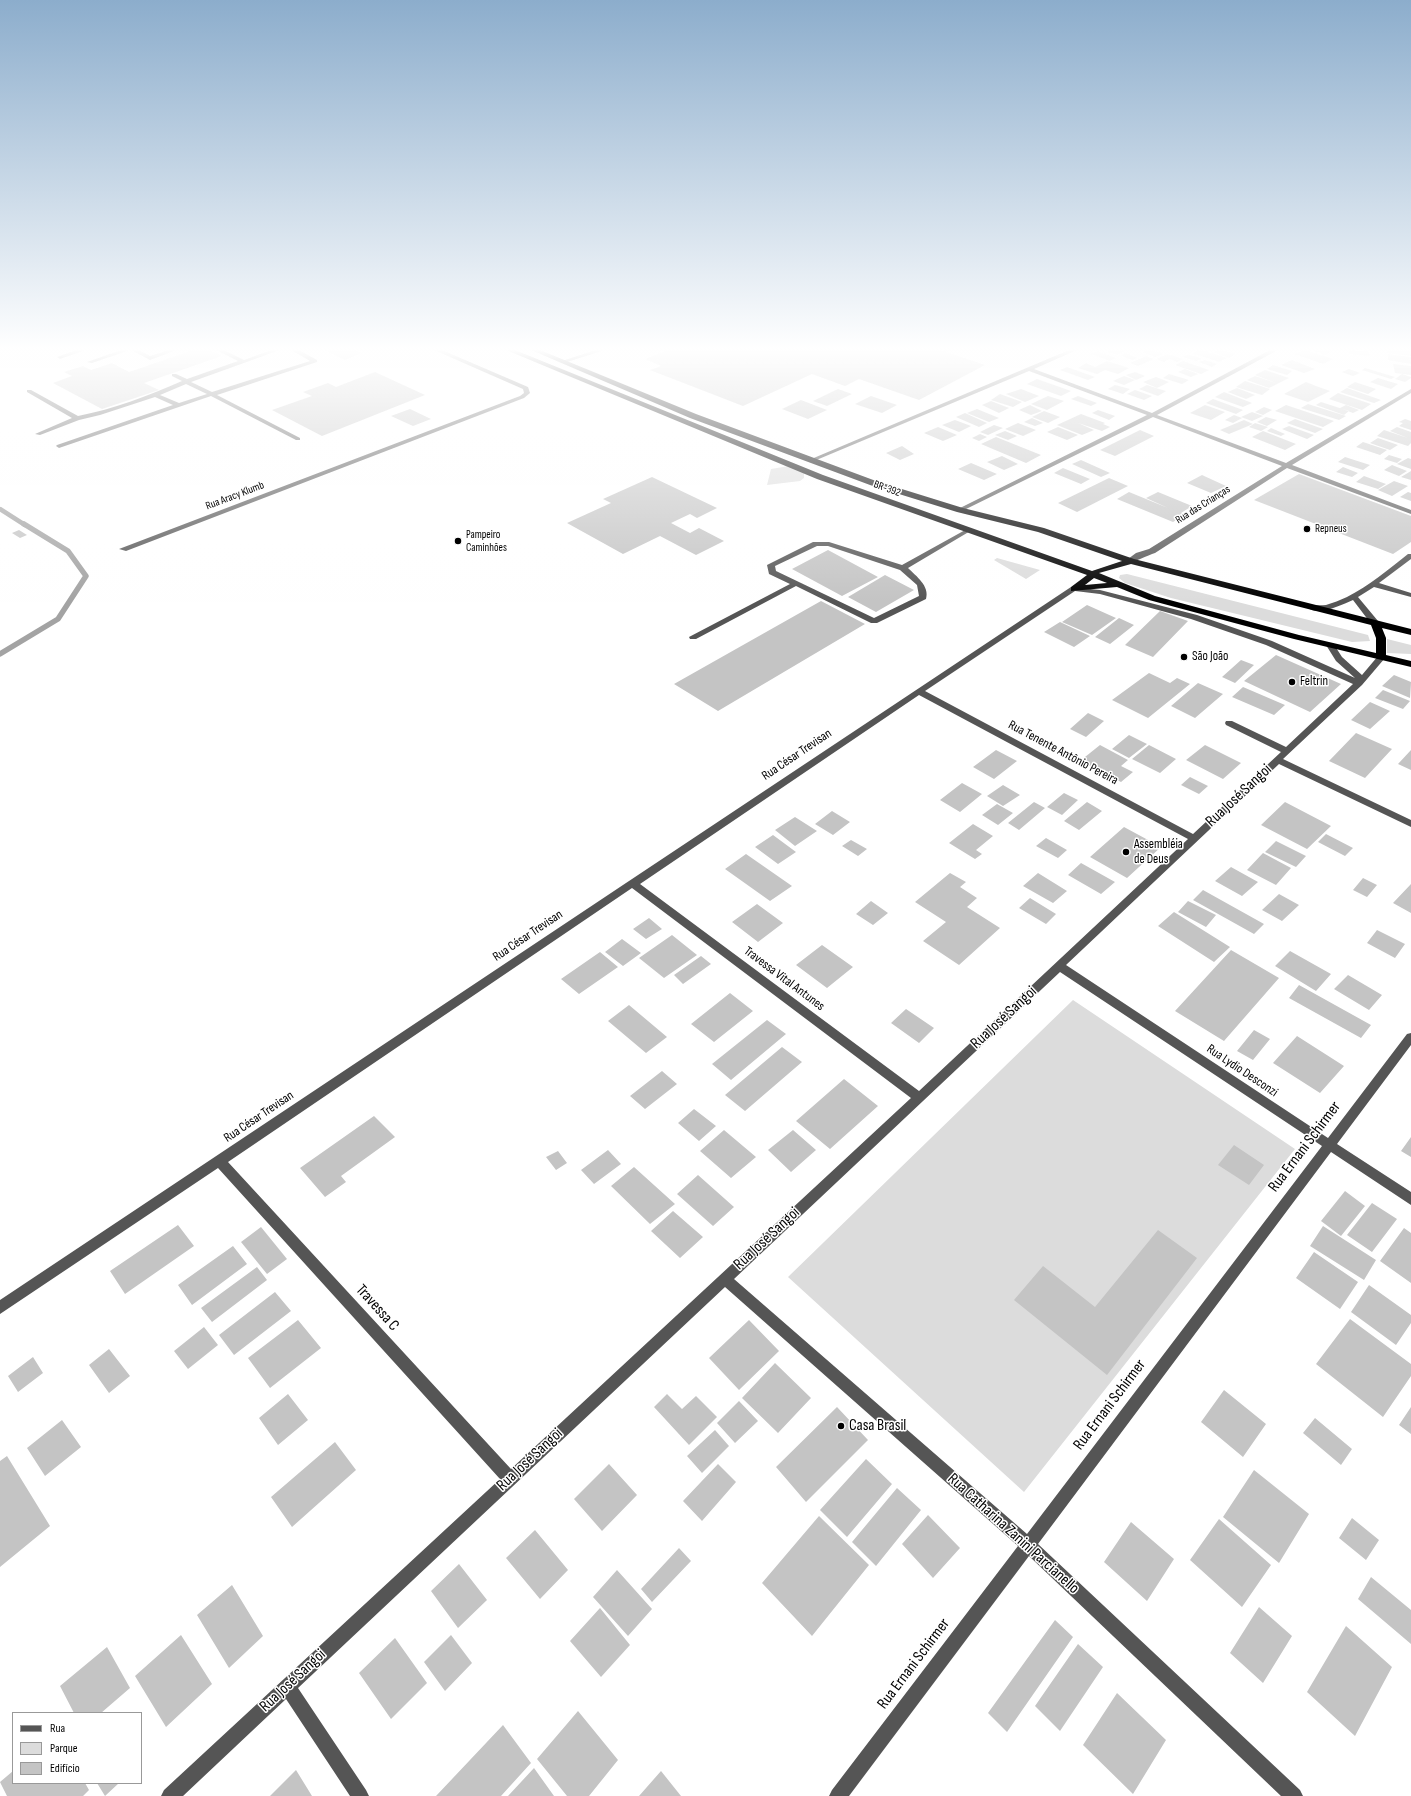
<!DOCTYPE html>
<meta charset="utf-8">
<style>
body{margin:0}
#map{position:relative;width:1411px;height:1796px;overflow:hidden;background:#fff;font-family:"Sofia Sans Condensed",sans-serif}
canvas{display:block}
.legend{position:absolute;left:12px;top:1712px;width:130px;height:72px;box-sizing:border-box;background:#fff;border:1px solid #999;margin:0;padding:5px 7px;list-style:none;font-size:12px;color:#000}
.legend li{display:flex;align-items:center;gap:8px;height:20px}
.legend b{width:20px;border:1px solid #999}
</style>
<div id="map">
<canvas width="1411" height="1796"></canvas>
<ul class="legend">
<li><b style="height:5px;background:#555"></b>Rua</li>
<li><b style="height:11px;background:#dcdcdc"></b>Parque</li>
<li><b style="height:11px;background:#c4c4c4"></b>Edifício</li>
</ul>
</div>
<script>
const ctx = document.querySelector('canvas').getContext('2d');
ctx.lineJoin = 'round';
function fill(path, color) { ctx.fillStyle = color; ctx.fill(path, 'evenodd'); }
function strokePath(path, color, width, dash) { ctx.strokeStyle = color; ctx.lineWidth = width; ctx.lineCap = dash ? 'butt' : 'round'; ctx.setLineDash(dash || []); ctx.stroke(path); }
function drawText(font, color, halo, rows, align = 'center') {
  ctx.font = font + ' "Sofia Sans Condensed",sans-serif'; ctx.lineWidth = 3; ctx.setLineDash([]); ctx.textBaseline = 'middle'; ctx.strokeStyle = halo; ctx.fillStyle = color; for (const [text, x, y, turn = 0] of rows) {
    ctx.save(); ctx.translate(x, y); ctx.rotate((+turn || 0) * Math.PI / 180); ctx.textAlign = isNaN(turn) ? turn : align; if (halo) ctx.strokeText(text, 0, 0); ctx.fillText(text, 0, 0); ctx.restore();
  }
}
fill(new Path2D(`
 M789,466L804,473V478L800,481L767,485L771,469Z
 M997,558L1040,570L1026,579L994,560Z
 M1127,574L1368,635L1370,641L1352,642L1171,598L1125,583L1119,578L1120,575Z
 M1387,639L1411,645V654L1387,653Z
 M1073,1000L1295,1149L1024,1492L788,1277Z`), '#dcdcdc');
strokePath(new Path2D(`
 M0,509L25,525`), '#a3a3a3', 4.5);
strokePath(new Path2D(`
 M0,654L58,619L86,576L68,551L24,524`), '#a3a3a3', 5.5);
fill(new Path2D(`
 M193,350H210L222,356L144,383L159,390L102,409L53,383L72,376L64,372L83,366L91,370L112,363L129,372Z
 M324,350H355L362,353L345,360Z
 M667,350H941L985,365L919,400L859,379L845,386L812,374L743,406L650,370L661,366L645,359Z
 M1103,350H1128L1117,355Z
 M1147,350H1152L1163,354L1155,357L1142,352Z
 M1198,350H1203L1227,358L1219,362L1192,353Z
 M1218,350H1223L1236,354L1229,358L1213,352Z
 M1303,350H1306L1333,359L1323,364L1295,354Z
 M1311,350H1332L1326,355Z
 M1348,350L1368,351L1370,356L1349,354Z
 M1387,350H1411V356L1387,353Z
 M1097,351L1116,358L1110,361L1091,354Z
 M1126,353L1138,358L1132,360L1120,355Z
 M1168,354L1183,359L1177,362L1169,359L1164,362L1156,359Z
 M1188,354L1202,359L1196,361L1183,357Z
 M1388,354L1411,357V364L1388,360Z
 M1146,356L1154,359L1138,366L1130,363Z
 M1205,360L1217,364L1212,367L1199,362Z
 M1292,360L1315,369L1304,373L1281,365Z
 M1107,361L1129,368L1118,374L1105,370L1097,374L1078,368L1086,363L1095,367Z
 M1183,361L1209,370L1201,374L1175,365Z
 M1393,364L1411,366V375L1395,373Z
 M1273,365L1292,371L1287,375L1267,369Z
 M1067,367L1095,377L1088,380L1060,370Z
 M1365,368L1395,377L1391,379L1362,370Z
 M1185,369L1198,374L1191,377L1178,372Z
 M1349,369L1360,373L1353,376L1342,372Z
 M1265,370L1289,378L1269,388L1247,380L1255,376L1276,383L1255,375Z
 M375,372L425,395L322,436L272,410L312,396L303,392L328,383L336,387Z
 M1135,372L1145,376L1136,380L1126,375Z
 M1169,374L1189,380L1182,384L1163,378Z
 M1402,374L1411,377V378L1405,382L1395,379Z
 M1124,376L1135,380L1124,385L1113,381Z
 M1156,377L1169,382L1157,388L1143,382Z
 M1378,378L1398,384L1391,389L1370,382Z
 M1037,379L1071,391L1061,396L1027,384Z
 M1245,381L1270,389L1262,395L1236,387Z
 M1306,382L1316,386L1330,391L1308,402L1284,394Z
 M1355,382L1376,389L1368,394L1347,387Z
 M1115,385L1130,389L1123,394L1108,389Z
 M1147,385L1159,389L1166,391L1158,396L1139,389Z
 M1237,388L1255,395L1246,399L1228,392Z
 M1347,388L1381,400L1374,403L1340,392Z
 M838,389L852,394L827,406L813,401Z
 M1021,389L1039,396L1025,402L1006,394Z
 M1135,390L1152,396L1144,400L1127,394Z
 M1224,392L1252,403L1243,407L1215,397Z
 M1338,393L1371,404L1362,410L1329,399Z
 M1000,394L1022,402L1013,407L991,400Z
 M871,396L897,405L882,413L855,404Z
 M1048,396L1064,401L1047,410L1031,404Z
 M1078,396L1097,403L1091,406L1071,399Z
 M1213,399L1243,410L1236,414L1206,403Z
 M801,400L827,410L808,419L782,409Z
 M991,401L1009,408L999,413L982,405Z
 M1321,402L1349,411L1344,415L1316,405Z
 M1308,404L1346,416L1339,420L1301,408Z
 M1030,405L1042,411L1031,415L1019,410Z
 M1205,405L1225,412L1211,420L1190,413Z
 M1286,405L1334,421L1323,427L1275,411Z
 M1346,405L1359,410L1353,413L1340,408Z
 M1264,407L1272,410L1263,415L1255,412Z
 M410,409L431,419L413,426L391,416Z
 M977,409L999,418L989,422L967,413Z
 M1098,410L1115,416L1109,420L1092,413Z
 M1044,411L1060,417L1048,423L1032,417Z
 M1252,412L1263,416L1252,421L1241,417Z
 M965,413L987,423L979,427L956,417Z
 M1081,414L1105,423L1103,424L1110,427L1102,431L1078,423L1094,430L1082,435L1057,425Z
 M1234,415L1242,418L1233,423L1225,420Z
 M1266,417L1277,420L1267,426L1257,422Z
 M1032,418L1043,423L1035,426L1024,422Z
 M1295,419L1323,429L1315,433L1287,423Z
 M1405,419L1411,421V430L1399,426L1403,423L1399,422Z
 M955,420L971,426L959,432L942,425Z
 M1244,420L1253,424L1229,434L1220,430Z
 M1018,423L1036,430L1023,436L1005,429Z
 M1255,423L1268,427L1261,431L1249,427Z
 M994,425L1003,428L988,435L980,432Z
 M1289,426L1314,435L1307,439L1282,429Z
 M938,427L957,435L943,441L924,433Z
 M1058,427L1078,435L1067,440L1047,432Z
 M1397,427L1411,432V443L1408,446L1377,436L1384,430L1408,438L1390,431Z
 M1271,428L1285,434L1281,436L1267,431Z
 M1140,430L1154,436L1115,456L1100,450Z
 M1005,431L1017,436L1008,440L995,435Z
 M1263,431L1296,444L1285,450L1252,437Z
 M980,434L987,437L979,441L972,438Z
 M996,437L1041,455L1026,463L981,444Z
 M1378,438L1398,445L1390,450L1370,443Z
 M1363,442L1387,450L1380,455L1356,447Z
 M902,446L914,454L900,460L886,453Z
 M1389,455L1402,459L1397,463L1384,459Z
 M1002,456L1018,464L1004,470L987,462Z
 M1345,457L1370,465L1363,470L1338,462Z
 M1408,458L1411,459V469L1397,464Z
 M1081,460L1110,473L1101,477L1072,464Z
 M971,463L997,474L984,480L958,469Z
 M1392,465L1407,471L1399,476L1384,470Z
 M1343,467L1358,473L1352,477L1336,472Z
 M1063,468L1090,479L1081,484L1054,473Z
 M1411,471V480L1401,477Z
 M1299,474L1411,516V542L1393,554L1254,500Z
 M1202,475L1226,486L1211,493L1187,483Z
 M1364,476L1386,484L1378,489L1356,482Z
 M652,477L717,508L697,518L690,514L671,523L690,533L699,528L724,541L696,555L660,536L623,554L567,523L611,503L603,499Z
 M1109,478L1128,486L1077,512L1058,503Z
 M1394,481L1408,486L1392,496L1378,490Z
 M1129,492L1168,508L1146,498L1158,492L1192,506L1181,513L1184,515L1173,522L1117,499Z
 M1408,492L1411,493V501L1400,497Z
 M19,530L27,535L20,538L12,533Z
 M828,550L878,577L842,596L792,569Z
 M885,575L914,590L876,612L848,597Z
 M821,601L865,624L718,711L674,684Z
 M1087,605L1116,618L1092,635L1062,622Z
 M1160,611L1188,621L1153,657L1125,645Z
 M1119,618L1134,625L1110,644L1095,637Z
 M1060,622L1090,636L1074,647L1044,632Z
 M1276,655L1341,684L1310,712L1244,681Z
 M1241,660L1254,665L1235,683L1222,677Z
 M1149,673L1170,683L1177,678L1190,684L1148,718L1112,700Z
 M1394,675L1411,682L1410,698L1382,686Z
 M1198,683L1223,694L1195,718L1171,706Z
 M1243,687L1285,705L1274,715L1232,697Z
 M1383,690L1410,701L1403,709L1375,698Z
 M1370,702L1390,711L1370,729L1351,720Z
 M1088,713L1104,721L1086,737L1070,729Z
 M1356,733L1392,749L1365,778L1329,761Z
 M1129,735L1147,744L1129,758L1112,749Z
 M1100,745L1128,760L1121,766L1133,772L1121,782L1080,761Z
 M1149,745L1176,759L1160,773L1132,759Z
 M1205,745L1241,763L1223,779L1186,760Z
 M996,750L1017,761L994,779L973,767Z
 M1411,750V770L1398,764Z
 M1190,777L1208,786L1199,794L1181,785Z
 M962,783L982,794L960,812L940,800Z
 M1003,785L1020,795L1003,806L987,796Z
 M1064,793L1078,800L1062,815L1047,807Z
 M1034,802L1045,808L1019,830L1008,823Z
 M1087,802L1102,811L1079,830L1064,821Z
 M1285,802L1331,826L1307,849L1261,825Z
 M997,804L1013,813L998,825L982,815Z
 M832,811L850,822L833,835L815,824Z
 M795,817L817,831L795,846L775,830Z
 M973,824L993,836L976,850L982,854L975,859L949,843Z
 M1124,827L1161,847L1127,878L1090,857Z
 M1326,834L1353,848L1345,856L1318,842Z
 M773,835L796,852L778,864L755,847Z
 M1046,838L1067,850L1058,858L1036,846Z
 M851,840L867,849L858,856L842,846Z
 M1276,841L1306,856L1296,867L1265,852Z
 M1263,853L1291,868L1276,885L1247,870Z
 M746,854L792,886L770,901L725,869Z
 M1081,863L1115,882L1101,894L1068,875Z
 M1231,867L1258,882L1242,896L1215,881Z
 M950,873L966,882L960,887L977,898L967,907L1000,928L959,965L923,941L946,922L915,902Z
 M1038,873L1067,891L1053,903L1023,886Z
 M1363,878L1377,885L1367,897L1353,890Z
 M1411,884V913L1393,903Z
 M1203,890L1264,924L1254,934L1193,900Z
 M1279,894L1299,905L1282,921L1262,910Z
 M1030,898L1056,914L1046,924L1019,908Z
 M871,901L888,913L873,925L856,914Z
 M1188,901L1216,915L1206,927L1178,912Z
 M757,904L783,923L758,942L732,922Z
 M1174,912L1230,947L1214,962L1158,926Z
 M649,918L662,929L646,939L633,929Z
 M1377,930L1405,944L1395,958L1367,943Z
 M672,935L697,955L664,978L639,958Z
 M622,939L641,953L623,966L605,952Z
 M822,945L853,967L827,988L796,965Z
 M1231,950L1279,978L1224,1041L1175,1011Z
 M1290,951L1331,974L1316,991L1275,966Z
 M600,952L618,967L579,994L561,979Z
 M701,956L711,964L683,984L674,975Z
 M1348,975L1382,995L1369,1010L1334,989Z
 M1299,985L1371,1025L1361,1038L1289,998Z
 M730,993L753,1011L714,1042L691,1024Z
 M629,1005L667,1037L646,1053L608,1021Z
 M906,1009L934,1028L919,1043L891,1023Z
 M767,1020L786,1034L731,1080L712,1064Z
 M1254,1030L1270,1039L1253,1060L1237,1051Z
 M1297,1036L1344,1066L1320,1093L1273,1063Z
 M782,1047L802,1062L745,1111L725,1095Z
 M662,1071L677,1084L645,1109L630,1096Z
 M844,1079L878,1106L830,1149L796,1121Z
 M694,1109L716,1126L699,1141L678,1123Z
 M374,1116L395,1137L341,1176L346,1182L325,1197L300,1168Z
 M724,1130L756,1157L731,1178L700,1151Z
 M793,1130L816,1150L791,1172L768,1150Z
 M1411,1137V1157L1401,1151Z
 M1234,1145L1264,1165L1249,1185L1218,1165Z
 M608,1150L621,1164L594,1184L581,1170Z
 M558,1151L567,1163L556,1170L546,1157Z
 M634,1167L675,1204L650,1224L611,1186Z
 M698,1175L734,1207L713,1226L677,1194Z
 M1345,1191L1365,1206L1341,1236L1321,1221Z
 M1372,1203L1397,1219L1372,1252L1347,1235Z
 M673,1211L703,1237L680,1258L651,1231Z
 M178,1225L194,1246L125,1294L110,1271Z
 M1323,1226L1376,1260L1364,1280L1310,1246Z
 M261,1227L287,1259L267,1274L241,1242Z
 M1404,1228L1411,1233V1283L1380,1261Z
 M1158,1230L1197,1258L1107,1375L1014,1300L1043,1266L1095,1307Z
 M233,1246L247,1264L192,1305L178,1285Z
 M1314,1252L1358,1282L1340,1309L1296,1278Z
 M257,1267L267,1280L212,1322L201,1308Z
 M1369,1285L1411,1315V1323L1396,1345L1351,1312Z
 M275,1292L291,1311L234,1355L219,1335Z
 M1350,1319L1411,1364V1376L1383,1417L1316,1364Z
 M298,1320L321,1348L270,1388L248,1358Z
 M749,1320L779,1351L739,1390L709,1358Z
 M204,1327L218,1345L188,1369L174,1351Z
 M109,1349L130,1376L109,1393L89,1365Z
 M33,1357L43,1373L18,1392L8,1376Z
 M775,1363L811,1398L778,1433L742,1398Z
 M1224,1390L1266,1424L1243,1457L1201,1422Z
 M288,1394L308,1420L278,1445L259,1418Z
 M667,1394L682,1409L696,1396L717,1417L689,1445L654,1407Z
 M739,1401L758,1421L735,1443L717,1423Z
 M837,1407L868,1440L806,1502L776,1467Z
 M1411,1407V1434L1399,1425Z
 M1315,1418L1352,1449L1341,1465L1303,1433Z
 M62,1420L81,1447L45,1476L27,1448Z
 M715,1430L729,1446L702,1473L687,1456Z
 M335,1442L356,1470L292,1527L271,1497Z
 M7,1456L50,1526L0,1567V1461Z
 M866,1459L892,1484L847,1537L820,1510Z
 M609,1464L637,1495L602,1531L574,1499Z
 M718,1464L736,1482L702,1521L683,1501Z
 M1254,1470L1309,1514L1279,1563L1223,1517Z
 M897,1488L921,1510L876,1566L852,1542Z
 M928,1515L960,1548L933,1578L902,1544Z
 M819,1516L869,1565L812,1636L762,1583Z
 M1352,1518L1379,1540L1366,1560L1339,1538Z
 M1219,1519L1271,1565L1242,1607L1190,1560Z
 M1131,1522L1174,1559L1147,1601L1104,1562Z
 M535,1530L568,1570L540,1599L506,1558Z
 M679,1548L691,1561L652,1602L641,1589Z
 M459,1564L487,1600L458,1628L431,1591Z
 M617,1570L652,1609L628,1636L593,1597Z
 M1371,1577L1411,1610V1644L1358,1599Z
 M232,1585L263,1636L229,1668L197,1615Z
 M1259,1607L1292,1636L1263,1683L1230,1653Z
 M600,1608L630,1645L601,1677L570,1641Z
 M1055,1620L1073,1637L1007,1732L988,1713Z
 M1346,1626L1392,1667L1355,1736L1307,1692Z
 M181,1635L212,1684L166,1727L135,1676Z
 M451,1635L472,1663L445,1691L424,1662Z
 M395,1638L427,1683L391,1719L359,1673Z
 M1078,1644L1103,1667L1060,1731L1035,1706Z
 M107,1647L130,1688L101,1713H74L60,1686Z
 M1117,1693L1166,1740L1133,1794L1083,1745Z
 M578,1711L618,1760L589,1796H567L537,1759Z
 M503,1725L531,1763L501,1796H436Z
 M534,1768L554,1796H508Z
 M296,1770L312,1796H270Z
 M13,1771V1783H85L89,1790L83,1796H7L0,1782Z
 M661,1771L681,1796H639Z
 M97,1783H119L105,1796Z`), '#c4c4c4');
fill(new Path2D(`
 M76,350H86L60,359L57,357Z
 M121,350H130L92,363L87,362Z
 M131,350H139L150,356L168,350H177L150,360Z
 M216,350H224L244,360L271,350H280L191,382L212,392L310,361L291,350H299L317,360V362L217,395L300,438V440H296L211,396L59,448L56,446L57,445L173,405L155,397L100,415L79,420L40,435L35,434L72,418L27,392V390H31L78,416C114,409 148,396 182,381L172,376V374H176L187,379L238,361ZM186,384L207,394L179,403L160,395Z
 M434,350H442L528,387L530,393L524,398L126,551L119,549L520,396L524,393L523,389Z
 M595,350H605L564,363L559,362Z
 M1069,350H1077L1034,369L1152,413L1270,350H1278L1157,415L1286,463L1411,389V393L1292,465L1411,510V514L1287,468L1155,553C1148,555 1133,563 1128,563V559L1136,553L1149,549L1282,466L1153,417L962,511H958V509L1147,415L1029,371L814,461L809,460Z
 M967,529L972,530L908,568C916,576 930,586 926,599L877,623H871L796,586L696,639H690L689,637L790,584L769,574L767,565L813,542H829L902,565ZM817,546H828L900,570L917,585L919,596L874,618L776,571L775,566Z
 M1408,554H1411V559L1379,583L1411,593V597L1374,587L1358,597L1378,621V625H1372L1353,600C1342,605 1318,616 1308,608C1313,604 1320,606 1326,605C1333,603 1340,600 1347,597C1369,586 1389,569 1408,554Z
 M1071,587L1100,590L1197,615L1272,641L1355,678L1336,661L1326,645L1327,643H1333L1342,657L1362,675L1378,656H1381L1385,658L1362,685L1283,759L1411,820V827L1279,764L1066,965L1328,1138L1407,1034L1411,1033V1045L1337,1144L1411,1192V1205L1331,1152L1038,1544L1300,1790L1303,1796H1281L1029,1556L849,1796H829L832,1790L1018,1546L725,1287L298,1688L366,1790L369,1796H350L286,1699L183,1796H161L164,1790L500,1479L218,1168L0,1314V1300L629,881ZM1075,591L1100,594L1191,619L1266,645L1353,684L1286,747L1232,721H1226L1225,723L1226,725L1281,752L1193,834L925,691ZM919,695L1188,839L919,1091L640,884ZM632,888L911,1098L511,1469L228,1162ZM1060,972L1322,1146L1027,1534L734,1279Z`), '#555');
fill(new Path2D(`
 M506,350H515L823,475L1092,571L1122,561L1038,532L957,512L870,485L690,418L531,350H540L696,414L876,481L963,508L1044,528L1134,559L1411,629V635L1382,628L1386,638V655L1411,661V667L1294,639L1149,600L1117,587L1071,591V587L1087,575L817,479ZM1131,564L1371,625L1376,638V653L1299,635L1155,596L1099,573ZM1094,578L1107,583L1085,585Z`), '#000');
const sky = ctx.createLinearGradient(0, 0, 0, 602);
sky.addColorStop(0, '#8cadcc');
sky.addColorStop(0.58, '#fff');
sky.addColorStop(1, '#ffffff00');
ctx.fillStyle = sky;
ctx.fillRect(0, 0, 1411, 602);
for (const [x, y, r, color] of [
 [1307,529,4,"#000"],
 [458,541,4,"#000"],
 [1184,657,4,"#000"],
 [1292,682,4,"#000"],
 [1126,852,4,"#000"],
 [841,1426,4,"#000"]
]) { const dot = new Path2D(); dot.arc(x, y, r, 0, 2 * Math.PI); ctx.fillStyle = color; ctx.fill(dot); strokePath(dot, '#fff', 1.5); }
drawText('11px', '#000', '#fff', [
 ["BR-392",887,489,20],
 ["Rua Aracy Klumb",235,496,-21],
 ["Rua das Crianças",1203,505,-32]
]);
drawText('11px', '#000', '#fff', [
 ["Repneus",1315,529],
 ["Pampeiro",466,535],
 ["Caminhões",466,548]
], 'left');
drawText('13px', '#000', '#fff', [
 ["São João",1192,657],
 ["Feltrin",1300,682],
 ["Assembléia",1134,845],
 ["de Deus",1134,860]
], 'left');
drawText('13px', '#000', '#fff', [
 ["Rua Tenente Antônio Pereira",1063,753,28],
 ["Rua César Trevisan",797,755,-34],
 ["Rua César Trevisan",528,936,-34],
 ["Travessa Vital Antunes",784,979,37],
 ["Rua Lydio Desconzi",1242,1071,34],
 ["Rua César Trevisan",259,1117,-34]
]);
drawText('16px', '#000', '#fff', [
 ["Rua José Sangoi",1239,796,-43],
 ["Rua José Sangoi",1004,1018,-43],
 ["Rua Ernani Schirmer",1305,1147,-53],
 ["Rua José Sangoi",767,1239,-43],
 ["Travessa C",377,1308,48],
 ["Rua Ernani Schirmer",1110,1405,-53],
 ["Rua José Sangoi",530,1460,-43],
 ["Rua Catharina Zanini Parcianello",1013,1534,42],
 ["Rua Ernani Schirmer",914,1664,-53],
 ["Rua José Sangoi",293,1681,-43]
]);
drawText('16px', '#000', '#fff', [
 ["Casa Brasil",849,1426]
], 'left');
</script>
